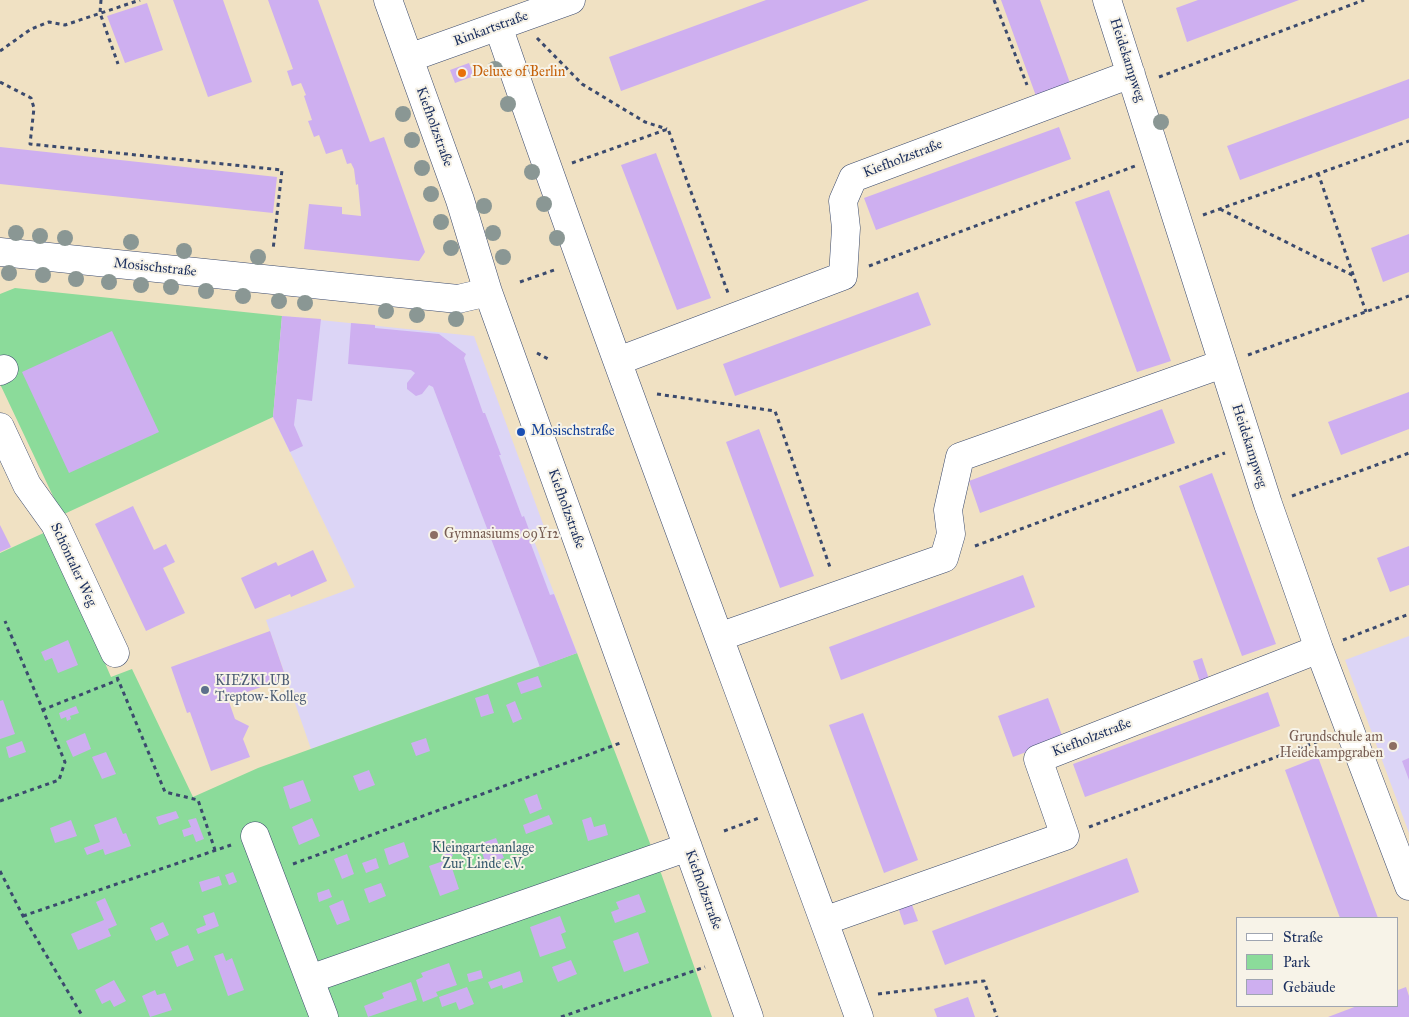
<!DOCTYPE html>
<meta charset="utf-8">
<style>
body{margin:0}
#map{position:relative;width:1409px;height:1017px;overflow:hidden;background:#f0e1c3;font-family:"IM FELL Great Primer",serif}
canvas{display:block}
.legend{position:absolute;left:1236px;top:917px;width:162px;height:90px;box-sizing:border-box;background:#f7f3e8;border:1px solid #9fa5b1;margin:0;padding:6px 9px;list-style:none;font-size:15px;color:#1b2f5e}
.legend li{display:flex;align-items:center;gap:10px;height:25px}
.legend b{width:25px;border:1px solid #9fa5b1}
</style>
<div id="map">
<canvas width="1409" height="1017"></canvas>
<ul class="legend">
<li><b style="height:6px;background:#fff"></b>Straße</li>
<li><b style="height:14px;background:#8bdb9a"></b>Park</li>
<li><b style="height:14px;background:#ceaff0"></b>Gebäude</li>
</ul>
</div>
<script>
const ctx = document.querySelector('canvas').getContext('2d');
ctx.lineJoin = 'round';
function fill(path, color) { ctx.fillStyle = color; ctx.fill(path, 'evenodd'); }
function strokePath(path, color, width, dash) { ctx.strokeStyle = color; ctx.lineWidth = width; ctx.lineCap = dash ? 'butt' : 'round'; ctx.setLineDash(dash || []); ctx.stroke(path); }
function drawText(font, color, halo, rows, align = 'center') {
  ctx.font = font + ' "IM FELL Great Primer",serif'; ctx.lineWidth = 4; ctx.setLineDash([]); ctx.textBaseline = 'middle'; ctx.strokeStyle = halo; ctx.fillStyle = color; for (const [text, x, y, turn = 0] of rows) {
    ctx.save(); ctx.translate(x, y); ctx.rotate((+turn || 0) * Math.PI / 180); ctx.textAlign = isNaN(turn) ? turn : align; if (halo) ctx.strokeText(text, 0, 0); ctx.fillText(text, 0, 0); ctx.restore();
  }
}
fill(new Path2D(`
 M282,316L474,336L546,532L533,538L577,653L311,749L266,620L355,587L273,417Z
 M1409,636V833L1345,660Z`), '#dcd5f6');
fill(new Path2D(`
 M15,288L282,316L273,417L62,515L0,384V294Z
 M48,531L111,677L132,669L193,797L258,768L577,653L656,859L712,1017H0V553Z`), '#8bdb9a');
fill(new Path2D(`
 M173,0H223L252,82L208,97Z
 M268,0H318L370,142L384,137L425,252L419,261L304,249L309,204L342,207V214L361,216L358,184L356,185L354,169L351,163L347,164L342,149L326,154L319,135L314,137L308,121L312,120L304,96L306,95L301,83L292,86L287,71L293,69Z
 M766,0H869L621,91L609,57Z
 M1001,0H1040L1070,83L1036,96Z
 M1198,0H1299L1187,42L1176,8Z
 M147,3L163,50L125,63L107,16Z
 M469,63L474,76L455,83L450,70Z
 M1409,79V118L1240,180L1227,146Z
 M1059,127L1071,159L876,230L864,198Z
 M0,147L277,177L273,213L0,184Z
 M656,153L711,298L677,310L621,165Z
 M1109,190L1171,361L1137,372L1075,202Z
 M1409,234V272L1383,282L1371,248Z
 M918,292L931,325L735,396L723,364Z
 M282,316L321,319L312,401L297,399L294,425L303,446L290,452L273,417Z
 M351,323L375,325V328L439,334L466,354L464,358L483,413H485L501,455H499L522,517L524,516L532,538L529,539L550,595L554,594L577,653L540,667L433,387L429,385L422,394L416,396L407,389V383L415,373L411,370L348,364Z
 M112,331L159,432L69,473L22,372Z
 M1409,392V429L1341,455L1328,422Z
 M1162,409L1175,443L980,513L969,481Z
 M759,429L814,576L780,588L726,442Z
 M1212,473L1276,644L1242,656L1179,486Z
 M133,506L154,550L166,544L175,562L163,568L185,613L146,631L95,524Z
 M0,525L11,547L0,552Z
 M1409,546V585L1390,592L1377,558Z
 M313,550L327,581L291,597L290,594L255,609L241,578L276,562L278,566Z
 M1023,575L1035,607L841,680L829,647Z
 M270,631L286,678L228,699L235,719L249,726L243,739L250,757L211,771L190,712L187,713L171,667Z
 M68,640L78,665L58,673L52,658L45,661L41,652Z
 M1202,658L1209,679L1200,682L1193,661Z
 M538,676L542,687L521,694L517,683Z
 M1268,692L1280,726L1085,797L1073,764Z
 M488,694L494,713L481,717L475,698Z
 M1048,698L1063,738L1013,757L998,716Z
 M3,700L15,734L0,739V701Z
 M515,701L522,719L513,723L506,705Z
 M76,706L79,713L70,716L71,719L67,721L66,717L61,719L59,713Z
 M863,713L918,860L884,873L829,725Z
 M85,733L91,749L73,757L66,741Z
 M426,738L430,751L416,756L411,743Z
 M22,741L26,752L9,758L6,747Z
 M106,752L116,774L102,779L92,757Z
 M1318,757L1378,918H1340L1285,770Z
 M1409,758V780L1402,761Z
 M369,770L375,785L359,791L353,776Z
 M303,780L311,801L290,809L283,787Z
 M537,794L542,809L530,814L524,799Z
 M176,811L179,818L159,825L156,817Z
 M549,815L553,824L526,834L523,825Z
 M116,817L123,834L126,833L131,846L105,855L103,849L87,855L84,848L100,842L94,825Z
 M591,817L594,827L605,824L608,835L588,841L582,820Z
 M196,818L204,839L196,842L193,834L184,837L182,830L191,827L188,820Z
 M312,818L320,836L299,845L292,827Z
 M71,820L77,836L55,843L50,828Z
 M496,838L504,858L486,864L479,844Z
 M404,842L409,857L389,865L384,849Z
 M450,849L453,856L445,859L442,852Z
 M347,854L354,874L342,879L334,859Z
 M376,858L379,868L366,873L362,863Z
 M1127,858L1139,892L945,965L932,931Z
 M449,859L459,889L440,896L429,866Z
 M233,872L237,882L229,885L225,875Z
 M219,876L222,885L202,892L199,882Z
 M381,883L386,896L369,903L364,889Z
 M329,889L332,897L319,902L317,893Z
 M639,894L646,912L615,923L611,912L619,909L616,902Z
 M105,898L117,925L108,929L111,936L78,950L71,934L104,920L96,902Z
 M343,900L350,920L337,925L329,906Z
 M911,902L918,921L904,925L898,907Z
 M214,912L219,926L198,934L196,929L206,925L203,916Z
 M560,916L566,932L561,934L566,948L540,957L530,927Z
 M163,922L169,935L156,941L150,928Z
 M638,932L649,963L624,972L613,941Z
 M188,945L194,960L177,967L171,952Z
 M223,953L226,961L232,958L244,990L228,996L214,956Z
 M571,960L577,974L558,982L552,967Z
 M449,963L457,985L436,992L438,996L423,1002L416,980L423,977L421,973Z
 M481,970L483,978L469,982L467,974Z
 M520,971L523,982L503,989L502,985L491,989L488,982Z
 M114,980L126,1001L114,1007L110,1000L102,1004L95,990Z
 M411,982L417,1000L368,1017L364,1006L384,998L382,993Z
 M467,987L474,1004L459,1010L456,1002L442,1007L439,997Z
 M1406,987L1409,996V1017H1328L1357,1006H1398V990Z
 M155,990L157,995L165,993L172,1010L150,1017L142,996Z
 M968,997L975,1017H937L934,1009Z`), '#ceaff0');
const minor = new Path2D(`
 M388,0L460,200L488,292L749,1017
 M1107,0L1268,504L1319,649L1409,886
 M498,26C613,359 739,687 859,1017
 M409,58L571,0
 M0,252L458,299L488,292
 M618,361L843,276L846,228L843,201L853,178L1131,74
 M0,371L4,369
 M0,427L27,485L55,524L115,653
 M719,637L944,558L951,534L948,510L960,457L1222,364
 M255,836L324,1017
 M824,921L1065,836L1038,759L1319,649
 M310,979L688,847`);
strokePath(minor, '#3b4a6d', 29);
strokePath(new Path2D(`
 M101,0L100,13L118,64
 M994,0L1027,85
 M537,38L582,84L645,122L667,129
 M0,51L31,29L49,22L65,25L140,0
 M1159,77L1364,0
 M0,82L31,98L34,108L30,144L282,170L273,250
 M572,163L668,129L728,293
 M1318,173L1366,312
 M1220,209L1354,276
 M1203,215L1409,141
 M869,266L1135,166
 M520,282L557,269
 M537,353L550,360
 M1248,355L1409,296
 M657,394L775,411L831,570
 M1292,496L1409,453
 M975,546L1225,453
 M1343,640L1409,614
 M117,677L165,792L198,800L215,850
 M42,710L118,680
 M0,801L59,780L65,762L5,621
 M1089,827L1327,738
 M724,831L759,818
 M293,864L623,742
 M0,871L23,916L83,1017
 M23,916L231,845
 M878,994L984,981L997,1017
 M561,1017L705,967`), '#3b4a6d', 3, [4, 4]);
strokePath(minor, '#fff', 28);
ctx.fillStyle = '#8a9794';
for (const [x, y] of [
 [495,69],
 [508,104],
 [403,114],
 [1161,122],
 [412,140],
 [422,168],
 [532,172],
 [431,194],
 [544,204],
 [484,206],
 [441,222],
 [16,233],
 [493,233],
 [40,236],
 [65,238],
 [557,238],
 [131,242],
 [451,248],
 [184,251],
 [258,257],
 [503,257],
 [9,273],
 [43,275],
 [76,279],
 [109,282],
 [141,285],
 [171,287],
 [206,291],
 [243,296],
 [279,301],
 [305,303],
 [386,311],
 [417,315],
 [456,319]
]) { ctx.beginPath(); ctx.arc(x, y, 8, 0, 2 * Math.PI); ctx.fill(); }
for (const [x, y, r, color] of [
 [462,73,5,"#e8710a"],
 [521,432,5,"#1a4fb4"],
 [434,535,5,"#8d6e63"],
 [205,690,5,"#5c6f8a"],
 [1393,746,5,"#8d6e63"]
]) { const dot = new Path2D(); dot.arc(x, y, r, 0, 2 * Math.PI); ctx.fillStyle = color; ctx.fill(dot); strokePath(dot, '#f7f3e8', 2); }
drawText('14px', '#1b2f5e', '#f7f3e8', [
 ["Rinkartstraße",491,29,-20],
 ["Heidekampweg",1127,60,72],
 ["Kiefholzstraße",434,127,70],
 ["Kiefholzstraße",903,159,-21],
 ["Mosischstraße",155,268,6],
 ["Heidekampweg",1249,446,72],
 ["Kiefholzstraße",566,509,70],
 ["Schöntaler Weg",73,565,65],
 ["Kiefholzstraße",1092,738,-21],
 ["Kiefholzstraße",703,890,70]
]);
drawText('14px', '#c56008', '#f7f3e8', [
 ["Deluxe of Berlin",472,73]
], 'left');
drawText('14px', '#164399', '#f7f3e8', [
 ["Mosischstraße",531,432]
], 'left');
drawText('14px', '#785e54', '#f7f3e8', [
 ["Gymnasiums 09Y12",444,535],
 ["Grundschule am",1383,738,"right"],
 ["Heidekampgraben",1383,754,"right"]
], 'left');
drawText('14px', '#4e5e75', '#f7f3e8', [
 ["KIEZKLUB",215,682],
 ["Treptow-Kolleg",215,698]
], 'left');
drawText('14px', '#375a6d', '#f7f3e8', [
 ["Kleingartenanlage",483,849],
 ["Zur Linde e.V.",483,865]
]);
</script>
